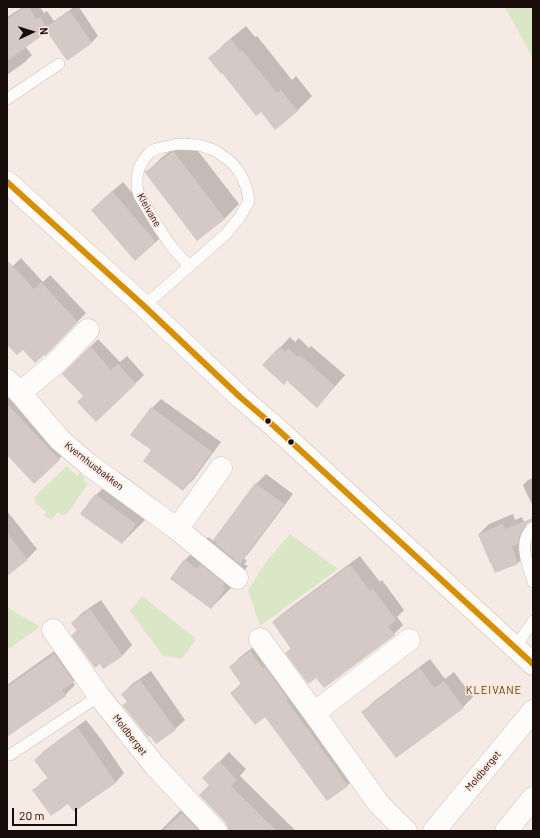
<!DOCTYPE html>
<style>
body{margin:0}
#map{position:relative;width:540px;height:838px;overflow:hidden;background:#f6eae5;font-family:Barlow,sans-serif}
canvas{display:block}
.frame{position:absolute;inset:0;border:8px solid #190d09;pointer-events:none}
.north{position:absolute;left:12px;top:12px;width:40px;height:40px;-webkit-text-stroke:3px #fce7df;paint-order:stroke;rotate:86deg;font-size:11px;font-weight:700;line-height:16px;text-align:center;color:#190d09}
.north::after{content:'';display:block;margin:auto;width:14px;height:18px;background:#190d09;clip-path:polygon(50% 0,100% 100%,50% 72%,0 100%)}
.scale{position:absolute;left:12px;top:808px;width:65px;height:18px;box-sizing:border-box;border:2px solid #190d09;border-top:0;padding-left:5px;font-size:12px;line-height:14px;white-space:nowrap;color:#190d09;-webkit-text-stroke:3px #fce7df;paint-order:stroke}
</style>
<div id="map">
<canvas width="540" height="838"></canvas>
<div class="frame"></div>
<div class="north">N</div>
<div class="scale">20 m</div>
</div>
<script>
const ctx = document.querySelector('canvas').getContext('2d');
ctx.lineJoin = 'round';
function fill(path, color) { ctx.fillStyle = color; ctx.fill(path, 'evenodd'); }
function strokePath(path, color, width, dash) { ctx.strokeStyle = color; ctx.lineWidth = width; ctx.lineCap = dash ? 'butt' : 'round'; ctx.setLineDash(dash || []); ctx.stroke(path); }
function drawText(font, color, halo, rows, align = 'center') {
  ctx.font = font + ' Barlow,sans-serif'; ctx.lineWidth = 3; ctx.setLineDash([]); ctx.textBaseline = 'middle'; ctx.strokeStyle = halo; ctx.fillStyle = color; for (const [text, x, y, turn = 0] of rows) {
    ctx.save(); ctx.translate(x, y); ctx.rotate((+turn || 0) * Math.PI / 180); ctx.textAlign = isNaN(turn) ? turn : align; if (halo) ctx.strokeText(text, 0, 0); ctx.fillText(text, 0, 0); ctx.restore();
  }
}
fill(new Path2D(`
 M505,7H533V59Z
 M67,466L77,476L80,472L85,478L84,481L88,484L67,514L62,515L58,512L52,519L43,516L46,512L35,502L34,497Z
 M290,534L338,569L260,626L248,590L268,559Z
 M142,596L195,638V641L182,659L163,656L130,611Z
 M7,607L40,627L7,650Z`), '#dae7c6');
fill(new Path2D(`
 M23,7H40L44,13L47,11L54,21L74,7H79L98,36L91,43L48,30L25,46L32,55L25,62L7,75V17Z
 M246,26L255,37L257,36L292,80L296,76L312,96L298,110L275,128L261,111L210,58L224,44Z
 M188,138L239,204L224,219L146,173L161,158L186,139Z
 M123,182L166,232L156,242L102,200Z
 M21,258L43,282L50,275L86,313L47,353L23,349L7,343V272Z
 M290,337L295,342L299,338L309,348L311,346L345,375L326,397L317,407L287,380L264,365Z
 M98,339L120,362L127,356L144,375L96,421L84,396L64,374Z
 M7,384L69,449L59,459L7,454Z
 M161,399L221,442L193,480L183,489L152,450V408Z
 M119,472L158,501L145,520L122,543L96,495Z
 M266,474L293,494L249,553L244,558L247,561L244,564L248,566L234,585L211,608L185,560L208,537L214,541L256,484Z
 M533,478V507L523,485L528,480Z
 M7,511L37,549L27,559L7,575Z
 M513,514L515,520L522,517L528,531V553L518,563L496,572L479,534L489,524Z
 M360,556L380,582L382,580L404,610L397,617L403,625L394,634L317,677L287,653L291,648L273,622L283,613Z
 M101,600L132,645L123,655L104,668L100,663L73,635L77,630L72,623L82,613Z
 M260,642L358,775L348,785L327,800L266,716L232,693L241,683L230,667L240,657Z
 M64,644L83,671L73,682L75,685L65,695L7,736V685Z
 M430,659L445,679L454,672L473,697L463,707L363,712L373,702Z
 M151,671L185,720L175,729L128,702L122,694L132,684Z
 M86,720L101,739L124,773L116,782L74,811L68,803L33,791L42,782L48,778L35,760L44,751Z
 M229,752L246,769L240,776L296,831H235L211,785L204,778Z
 M187,804L206,831H160Z`), '#0003');
fill(new Path2D(`
 M25,7H29L36,19L40,17L46,27L70,11L92,43L67,61L47,32L7,61V19Z
 M231,39L240,51L242,50L277,93L281,90L298,111L275,130L261,112L256,116L222,73L221,74L208,58Z
 M174,152L225,219L197,241L145,173V172L171,153Z
 M112,191L156,242L135,261L91,210Z
 M7,260L34,289L41,282L78,322L47,354L45,356L44,355L35,363L23,350L17,355L7,345Z
 M90,346L111,370L118,364L136,384L96,422L77,402L83,396L62,374Z
 M279,347L285,352L288,348L298,357L300,355L335,386L317,408L287,381L284,385L262,365Z
 M7,404L60,460L34,484L7,455Z
 M151,407L212,452L183,491L143,461L151,450L130,435Z
 M255,483L284,504L240,564L216,544L217,543L213,540Z
 M95,494L136,524L122,544L80,514Z
 M533,518V521L528,523L522,530L519,537L518,544L512,546L518,564L495,573L491,563H490L478,534L503,524L505,529Z
 M7,533L28,560L7,576Z
 M184,559L197,569L200,564L225,584L222,587L225,589L211,609L170,579Z
 M350,565L370,591L373,589L396,620L388,626L395,635L324,688L316,678L308,684L285,653L291,649L272,622Z
 M90,609L123,656L103,669L100,664L95,668L71,635L77,631L71,623Z
 M250,651L263,669L265,667L288,699L286,700L312,735L348,786L327,801L265,717L255,725L230,693L241,684L229,667Z
 M54,654L74,682L62,690L66,696L7,737V687Z
 M420,668L434,688L444,681L464,708L396,758L361,712Z
 M140,680L176,730L156,744L150,736L148,737L122,705L127,702L121,694Z
 M77,727L92,748L116,783L74,812L68,804L51,816L32,790L48,779L34,760Z
 M219,761L237,780L231,786L277,831H228V828L225,822L199,795L209,785L202,778Z
 M182,813L199,831H163Z`), '#d4c9c4');
const lane = new Path2D(`
 M7,99L59,64
 M144,306L226,234L240,217L249,201L247,189L242,177L237,169L230,161L214,150L199,145L177,144L156,149L150,152L144,159L139,168L137,178V187L139,195L157,225L171,246L189,266
 M533,528C517,540 528,566 533,582
 M515,648L533,621
 M10,755L99,696`);
const street = new Path2D(`
 M7,182L144,306L240,397L275,427L397,539L533,664
 M7,380L20,393L60,440L88,464L177,529L237,578
 M20,393L56,363L88,330
 M177,529L221,468
 M53,630L99,696L155,766L216,831
 M260,639L314,713L379,804L406,831
 M314,713L409,640
 M434,831L533,711
 M506,831L533,798`);
strokePath(lane, '#cbc0bb', 12);
strokePath(street, '#cbc0bb', 23);
strokePath(lane, '#fefcfb', 11);
strokePath(street, '#fefcfb', 22);
strokePath(new Path2D(`
 M7,182L144,306L240,397L275,427L397,539L533,664`), '#d68f01', 6);
for (const [x, y, r, color] of [
 [268,421,3.5,"#190d09"],
 [291,442,3.5,"#190d09"]
]) { const dot = new Path2D(); dot.arc(x, y, r, 0, 2 * Math.PI); ctx.fillStyle = color; ctx.fill(dot); strokePath(dot, '#fce7df', 1.5); }
drawText('10px', '#190d09', '#fce7df', [
 ["Kleivane",149,210,60],
 ["Kvernhusbakken",94,466,38],
 ["Moldberget",130,735,52],
 ["Moldberget",483,771,-50]
]);
ctx.letterSpacing = '1px';
drawText('11px', '#574806', '#fce7df', [
 ["KLEIVANE",494,690]
]);
ctx.letterSpacing = '0px';
</script>
